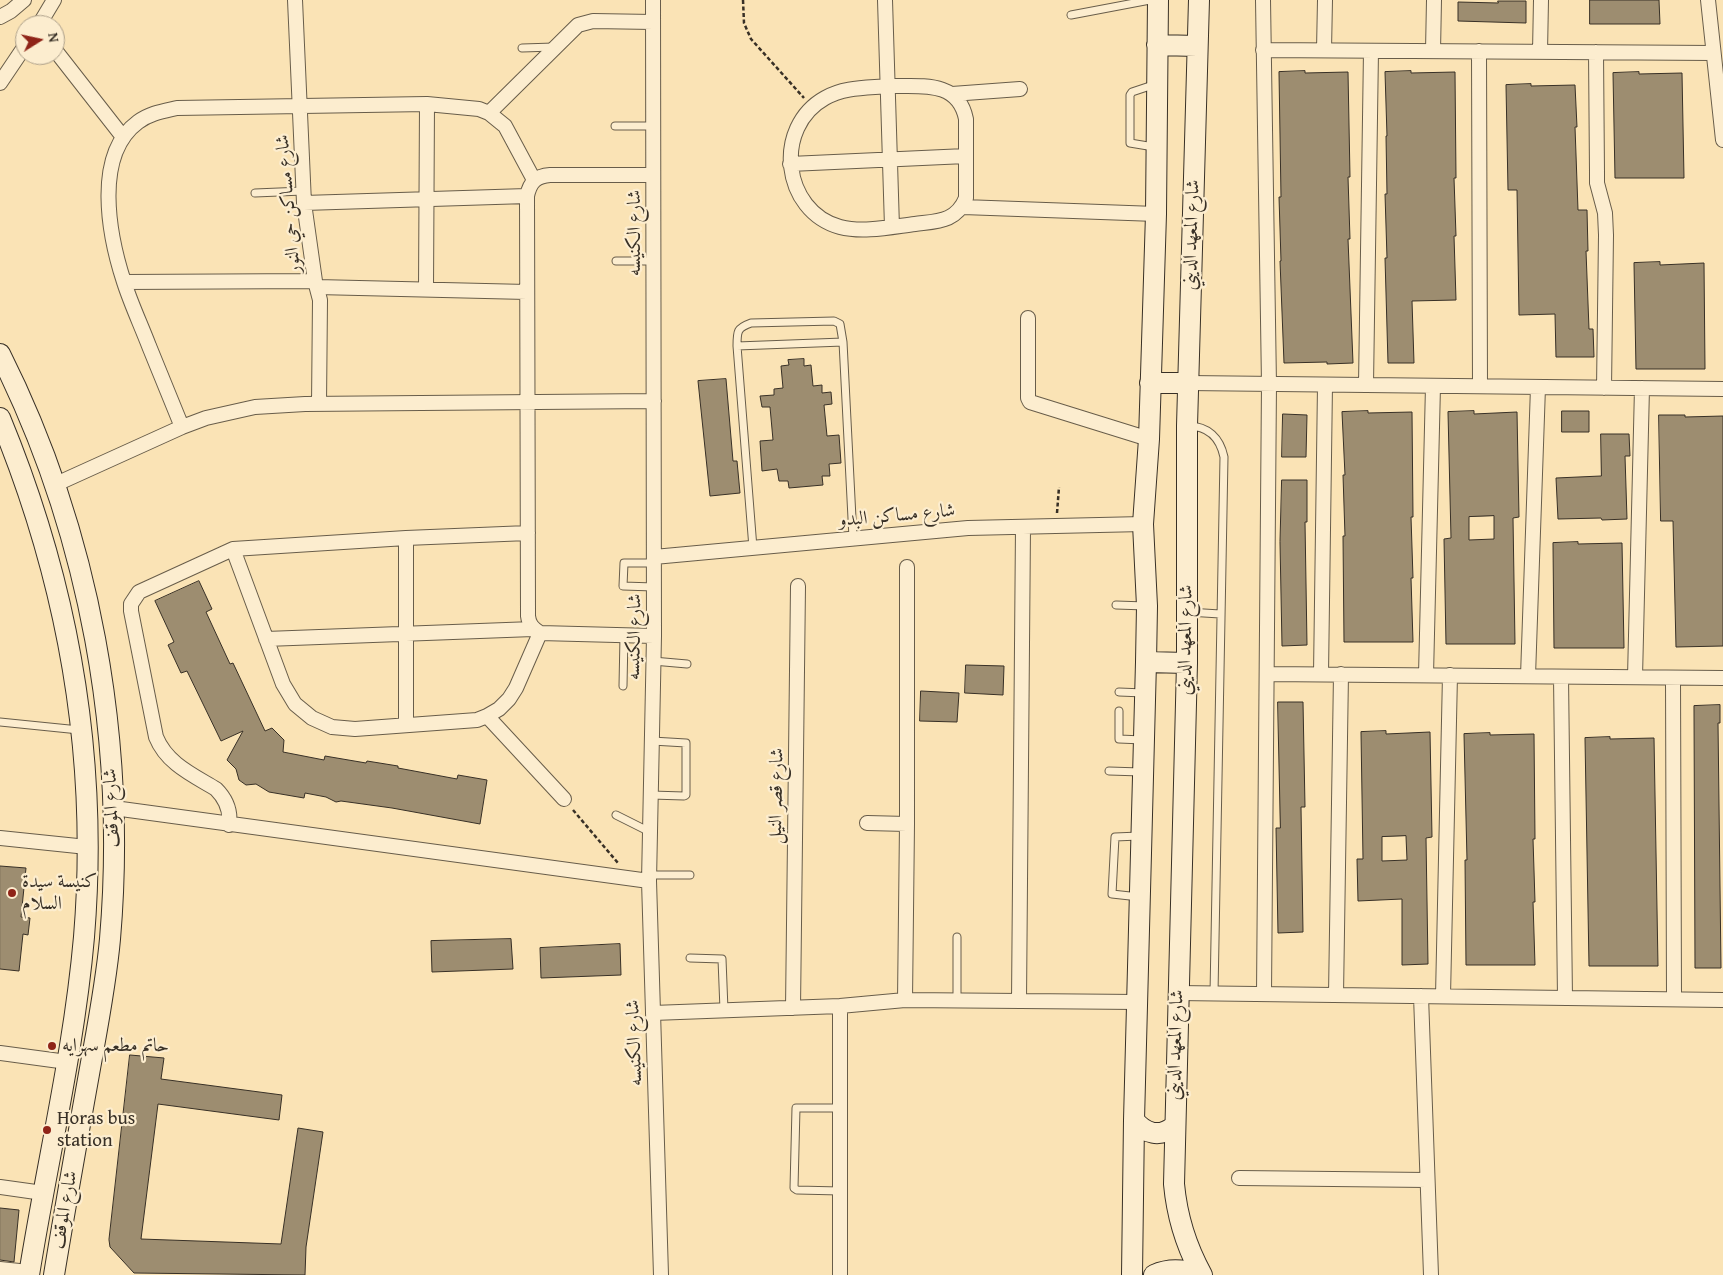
<!DOCTYPE html>
<meta charset="utf-8">
<style>
body{margin:0}
#map{position:relative;width:1723px;height:1275px;overflow:hidden;background:#fae3b5;font-family:"Gentium Book Plus",serif}
canvas{display:block}
.north{position:absolute;left:15px;top:15px;width:50px;height:50px;box-sizing:border-box;background:#fcedcf;border:1px solid #aea18b;border-radius:50%;rotate:80deg;font-size:14px;font-weight:700;line-height:20px;text-align:center;color:#383026}
.north::after{content:'';display:block;margin:auto;width:18px;height:22px;background:#8f2418;clip-path:polygon(50% 0,100% 100%,50% 72%,0 100%)}
</style>
<div id="map">
<canvas width="1723" height="1275"></canvas>
<div class="north">N</div>
</div>
<script>
const ctx = document.querySelector('canvas').getContext('2d');
ctx.lineJoin = 'round';
function fill(path, color) { ctx.fillStyle = color; ctx.fill(path, 'evenodd'); }
function strokePath(path, color, width, dash) { ctx.strokeStyle = color; ctx.lineWidth = width; ctx.lineCap = dash ? 'butt' : 'round'; ctx.setLineDash(dash || []); ctx.stroke(path); }
function drawText(font, color, halo, rows, align = 'center') {
  ctx.font = font + ' "Gentium Book Plus",Amiri,serif'; ctx.lineWidth = 4.5; ctx.setLineDash([]); ctx.textBaseline = 'middle'; ctx.strokeStyle = halo; ctx.fillStyle = color; for (const [text, x, y, turn = 0] of rows) {
    ctx.save(); ctx.translate(x, y); ctx.rotate((+turn || 0) * Math.PI / 180); ctx.textAlign = isNaN(turn) ? turn : align; if (halo) ctx.strokeText(text, 0, 0); ctx.fillText(text, 0, 0); ctx.restore();
  }
}
const building = new Path2D(`
 M1590,0H1659L1660,24H1590Z
 M1498,1H1526V23L1458,21V2L1498,3Z
 M1305,71V73L1348,72L1350,177H1348L1350,239H1348L1353,363L1327,364V362L1284,363L1280,261H1281L1279,197H1281L1279,72Z
 M1411,71V73L1455,72L1456,178H1454L1456,236H1454L1456,300L1412,301L1414,363H1388L1385,258H1387L1385,194H1387L1386,136H1387L1385,72Z
 M1639,72V74L1682,73L1684,178H1615L1613,73Z
 M1531,84V86L1575,85L1577,127H1575L1578,210H1587L1588,251H1586L1589,329H1593L1594,357H1556L1555,314L1519,315L1517,190H1508L1506,85Z
 M1660,262V265L1704,263L1705,369H1636L1634,263Z
 M804,359V366L811,365L813,386L822,385V393L831,392L832,404L824,405L827,436L839,435L841,463L829,464L830,476H822L823,485L789,488L788,481H779L777,469L762,471L760,441L773,440L770,407H762L760,396L774,395V389L783,388L781,366L789,365L788,360Z
 M726,379L733,461H737L740,493L710,496L698,381Z
 M1368,411V413L1412,412L1413,517H1411L1413,578H1411L1413,642H1344L1343,536H1345L1343,475H1345L1342,412Z
 M1474,411V414L1517,412L1519,517L1513,518L1515,644H1446L1444,539L1451,538L1448,412ZM1494,516V539L1469,540V517Z
 M1562,411H1589V432H1562Z
 M1283,414L1307,415L1306,457H1282Z
 M1659,415H1685V417L1723,416V646L1676,647L1673,521H1661Z
 M1601,434H1629L1630,456H1625L1627,519L1602,520L1601,518L1558,519L1556,478L1601,476Z
 M1282,480H1307V522H1305L1307,645L1282,646L1280,542Z
 M1578,542V544L1622,543L1624,648H1554L1553,543Z
 M199,581L212,609L206,612L230,664L233,663L265,731L272,728L284,740L283,752L324,760L325,756L366,763L367,761L398,766V768L457,779L458,775L487,780L480,824L392,808L341,801L336,802L326,797L305,793L304,798L269,792L256,784L246,785L239,780L236,769L227,760L243,731L221,741L187,671L181,673L168,645L174,642L155,601Z
 M966,665L1004,666L1003,695L965,693Z
 M921,691L959,693L957,722L920,721Z
 M1278,702H1303L1305,807H1301L1303,932L1278,933L1276,828H1280Z
 M1720,705V723H1718L1721,968H1695L1694,706Z
 M1386,731V734L1430,732L1432,837L1426,838L1428,964L1402,965V899L1358,901L1357,859H1363L1361,732ZM1406,836L1407,860L1382,861V837Z
 M1490,733V735L1534,734L1535,839H1533L1535,902H1533L1535,965H1466L1465,860H1467L1464,734Z
 M1610,737V739L1654,738L1658,966H1589L1585,738Z
 M0,866L26,868L21,917L30,918L28,935L23,934L19,971L0,969Z
 M511,939L513,969L432,972L431,941Z
 M620,944L621,975L541,978L540,948Z
 M130,1055L164,1058L161,1079L282,1095L279,1120L158,1104L141,1239L281,1244L298,1128L323,1132L306,1247L305,1275L134,1273L110,1247L109,1240Z
 M0,1208L19,1210L14,1262L0,1260Z`);
fill(building, '#9d8d70');
strokePath(building, '#383026', 1);
const lane = new Path2D(`
 M1071,15L1150,0
 M522,48L554,47
 M615,126H653
 M1154,147L1130,143V95L1132,92L1156,84
 M255,193L303,191
 M616,261H653
 M737,346L843,342
 M1188,426C1208,426 1220,438 1224,457L1214,993
 M753,548L737,346C737,331 737,328 751,323L834,321L840,324L843,342L853,538
 M654,563H624L623,586L654,587
 M1116,605L1146,606
 M1188,612L1220,614
 M653,661L687,664
 M623,686L624,636
 M1119,692L1144,693
 M1119,711V739L1143,740
 M0,722L79,730
 M1109,771L1141,772
 M651,795L684,796L686,795V743L652,741
 M616,815L650,832
 M1139,836L1115,837L1112,894L1139,897
 M649,875H690
 M690,958L722,959L724,1010
 M957,1000V937
 M840,1108H796L794,1188L797,1190L840,1191`);
const street = new Path2D(`
 M295,0L304,203L315,281L320,300L319,404
 M653,0L654,636L649,881L661,1275
 M885,0L892,227
 M1263,0L1269,384L1264,994
 M1708,0L1723,140
 M0,17L11,11L24,0
 M39,25L54,0
 M55,50L123,137
 M1263,50L1713,53
 M1324,50L1325,0
 M1433,51L1434,0
 M1479,51L1480,386
 M1540,52L1541,0
 M1596,52L1597,173V183L1605,213L1606,235L1604,388
 M0,83L25,46
 M888,86C919,87 958,79 966,119V198C956,222 938,221 915,224C891,227 863,233 840,227C782,211 773,127 825,98C844,87 866,88 888,86Z
 M952,94L1020,89
 M489,113L578,25L593,21L653,22
 M790,164L966,156
 M653,175H550C536,176 530,182 527,196L528,616C529,624 532,628 540,633L654,636
 M304,203L527,196
 M963,207L1156,214
 M124,282L315,281
 M317,287L527,292
 M426,289L427,104
 M1028,318V398L1030,402L1149,439
 M1188,383L1723,389
 M1366,385L1371,51
 M182,427C171,400 160,373 149,346C141,325 131,304 124,282C109,236 93,155 138,122C150,113 164,111 177,108L427,104L479,109L489,113L505,126L534,180
 M54,485L182,427L206,418L255,407L305,404L654,401
 M233,549L283,684L295,704L312,718L332,727L355,729L477,720L487,716L499,709L509,699L516,688L540,633
 M654,557L968,528L1143,524
 M266,639L533,629
 M1267,674L1723,678
 M1321,674L1325,385
 M1426,675L1433,386
 M1528,676L1538,387
 M1561,677L1565,998
 M1635,677L1642,388
 M1673,678L1674,999
 M487,716L564,799
 M406,725V538
 M114,808L649,881
 M867,823L907,824
 M229,825C231,811 226,799 216,789C193,775 167,764 156,737L131,611V604L139,592L233,549L406,538L528,533
 M0,838L87,847
 M1178,993L1723,1000
 M1336,995L1341,674
 M1421,996L1431,1275
 M1443,996L1450,675
 M905,1000L907,824V567
 M1019,1001L1023,527
 M840,1006V1275
 M793,1008L798,586
 M653,1013L840,1006L905,1000L1137,1002
 M0,1053L67,1062
 M1239,1178L1427,1180
 M0,1187L43,1193
 M0,1269L29,1272`);
const secondary = new Path2D(`
 M1199,0L1187,426V663L1174,1184C1177,1217 1186,1246 1202,1275
 M1157,45L1197,46
 M0,354C90,533 127,740 110,939C106,984 97,1029 89,1074C77,1141 65,1208 54,1275
 M1150,383H1188
 M0,418C69,585 99,756 84,937C74,1051 47,1162 29,1275
 M1146,662L1187,663
 M1134,1120C1145,1134 1160,1138 1174,1126
 M1132,1275L1134,1120L1146,662L1147,606L1143,524L1149,439L1156,214L1158,0
 M1154,1275C1168,1269 1183,1269 1197,1275`);
strokePath(lane, '#685d4a', 9);
strokePath(street, '#685d4a', 16);
strokePath(secondary, '#383026', 22);
strokePath(new Path2D(`
 M743,0L744,23L751,39L804,98
 M1057,513L1059,487
 M573,810L618,863`), '#383026', 2.5, [4, 2.5]);
strokePath(lane, '#fcedcf', 7);
strokePath(street, '#fcedcf', 14);
strokePath(secondary, '#fcedcf', 20);
for (const [x, y, r, color] of [
 [12,893,5,"#8f2418"],
 [52,1046,5,"#8f2418"],
 [47,1130,5,"#8f2418"]
]) { const dot = new Path2D(); dot.arc(x, y, r, 0, 2 * Math.PI); ctx.fillStyle = color; ctx.fill(dot); strokePath(dot, '#fcedcf', 2); }
drawText('19px', '#383026', '#fcedcf', [
 ["شارع مساكن حي النور",289,204,-95],
 ["شارع الكنيسه",635,233,-90],
 ["شارع المعهد الديني",1192,235,-88],
 ["شارع مساكن البدو",897,516,-5],
 ["شارع الكنيسه",635,637,-89],
 ["شارع المعهد الديني",1186,640,-89],
 ["شارع قصر النيل",777,796,-89],
 ["شارع الموقف",112,808,-92],
 ["شارع الكنيسه",635,1043,-92],
 ["شارع المعهد الديني",1176,1045,-88],
 ["شارع الموقف",65,1210,-80]
]);
drawText('19px', '#383026', '#fcedcf', [
 ["كنيسة سيدة",22,882],
 ["السلام",22,904],
 ["حاتم مطعم سهرايه",62,1046],
 ["Horas bus",57,1119],
 ["station",57,1141]
], 'left');
</script>
